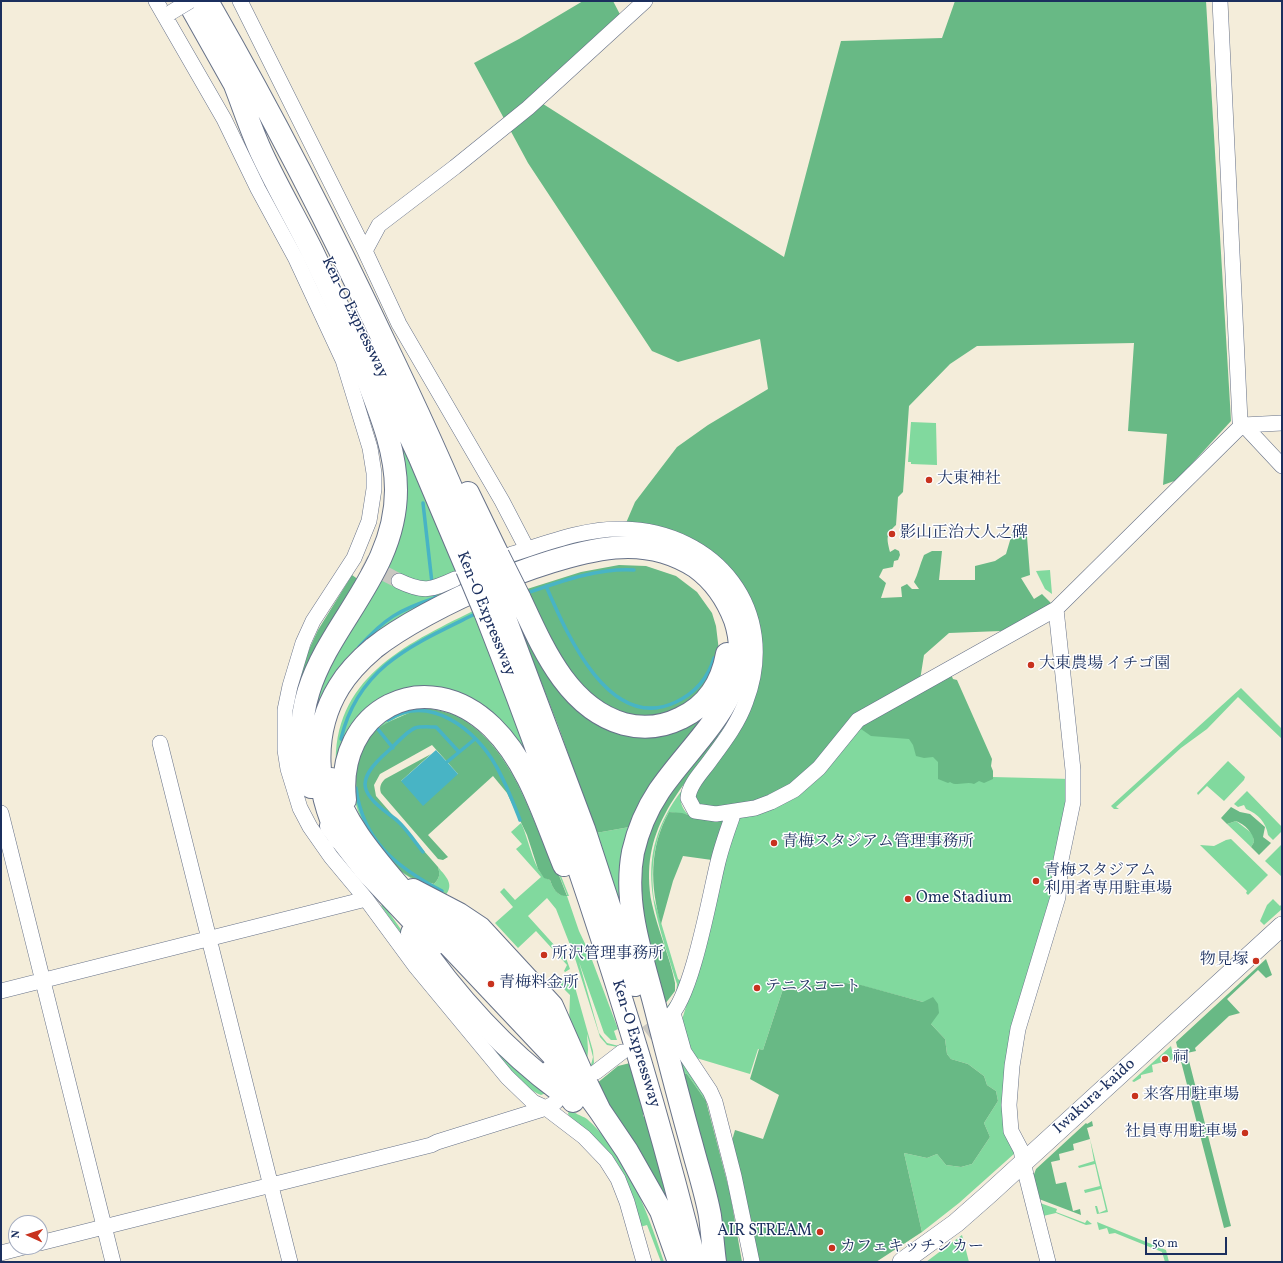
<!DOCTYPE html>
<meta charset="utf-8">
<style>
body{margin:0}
#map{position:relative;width:1283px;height:1263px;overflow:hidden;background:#f4edda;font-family:Vollkorn,serif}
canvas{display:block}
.frame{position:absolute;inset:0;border:2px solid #1b2f5e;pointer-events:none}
.north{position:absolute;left:8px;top:1215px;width:40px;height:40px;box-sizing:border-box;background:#fff;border:1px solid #a4acbf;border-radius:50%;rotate:273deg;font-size:11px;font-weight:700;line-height:16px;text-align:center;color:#1b2f5e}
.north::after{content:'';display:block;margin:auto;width:14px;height:18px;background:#c8321e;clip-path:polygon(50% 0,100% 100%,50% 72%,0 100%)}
.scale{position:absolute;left:1145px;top:1237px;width:82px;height:18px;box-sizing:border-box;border:2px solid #1b2f5e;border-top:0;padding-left:5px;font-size:12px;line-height:14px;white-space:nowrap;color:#1b2f5e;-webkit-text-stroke:3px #fff;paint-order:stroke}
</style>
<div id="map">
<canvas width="1283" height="1263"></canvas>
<div class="frame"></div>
<div class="north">N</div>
<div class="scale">50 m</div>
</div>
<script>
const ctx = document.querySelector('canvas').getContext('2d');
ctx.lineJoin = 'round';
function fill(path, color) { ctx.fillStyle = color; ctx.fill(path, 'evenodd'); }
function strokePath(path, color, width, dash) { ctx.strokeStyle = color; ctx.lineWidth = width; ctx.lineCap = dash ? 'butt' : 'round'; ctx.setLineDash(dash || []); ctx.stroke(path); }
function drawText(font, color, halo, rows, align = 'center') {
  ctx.font = font + ' Vollkorn,"Noto Serif JP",serif'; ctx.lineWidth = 3; ctx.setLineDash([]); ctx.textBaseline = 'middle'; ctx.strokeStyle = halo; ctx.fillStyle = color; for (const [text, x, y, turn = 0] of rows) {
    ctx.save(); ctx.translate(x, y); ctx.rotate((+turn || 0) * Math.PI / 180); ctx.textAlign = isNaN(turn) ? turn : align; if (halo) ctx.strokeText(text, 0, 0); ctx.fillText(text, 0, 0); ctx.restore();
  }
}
fill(new Path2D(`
 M379,395L420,485L457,573C429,586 427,590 398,575L393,584C425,601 430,596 461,582L464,588C404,617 340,648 318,715C314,726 312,739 311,751C311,756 312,762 310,766C299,697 328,655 362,600C375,579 388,558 395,534C407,486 396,440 379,395Z
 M911,422L936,423L937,465L911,464V462H908Z
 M628,534C642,535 659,537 673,542C755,572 770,664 725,732L723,731L719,736L716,734C697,759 674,783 659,810C626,872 644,946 666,1008L676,995L677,984C655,911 630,859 682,790C679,799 681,809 689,815L669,812C654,838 650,869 654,899L678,979L683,982L677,998L667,1011L679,1055L706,1095V1101L687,1074L679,1072C670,1039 662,1006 653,973C645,937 632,898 639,860C643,840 649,821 660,803C696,745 753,713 746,636C743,608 726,583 705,565C650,518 572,546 513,568L510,561C548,548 587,534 628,534Z
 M1050,570L1052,594L1045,589L1036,571Z
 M473,611L550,812L513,746L409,693L336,768C332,679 404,645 473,611Z
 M1241,688L1282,729V739L1238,697L1207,729L1181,748L1116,807L1119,809H1114L1111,806Z
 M419,705C485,701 515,770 537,820C548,845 559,870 569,896H567L579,931L589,952L618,1029L614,1031L617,1040H611L604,1033L579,962L599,1033L607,1043L619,1046L618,1047L607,1045L600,1037L574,955L556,909L547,898L528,916L566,958L570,969L565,972L564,971L567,965L536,931L518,948L495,923L513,907L500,892L504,888L515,900L541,877L516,849L522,844L511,832L521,823C529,838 534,876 550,880C553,888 557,897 567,895L548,847L543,842C522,790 485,695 413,709L410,713C355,729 344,777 368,825C366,840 400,873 413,878C419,881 427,882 434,884C440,878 440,874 438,867C446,877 455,884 445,896H442C424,885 403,876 389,861C338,807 333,722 419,705Z
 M861,725L919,734L948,751L953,776L1071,779L1055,896L1015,1022V1153L959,1203L922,1232L904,1153L927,1158L937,1154L946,1165L961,1167L972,1164L990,1137L984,1123L998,1101L996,1091L987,1085L984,1076L968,1064L951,1059L947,1054L945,1039L931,1024L923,1002L852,983L819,984L783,989L763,1050L758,1049L750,1074L693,1057L681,1023L699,964L722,870L740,816Z
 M1228,761L1245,777L1244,780L1224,801L1207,786L1198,795L1197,793Z
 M1247,791L1282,827V831L1273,840L1268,835C1266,822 1258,814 1246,809L1244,805L1238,807L1234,804Z
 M1236,821L1253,834L1254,842L1251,847L1227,824Z
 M635,826L636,955L596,833Z
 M1231,839L1268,875L1248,895L1246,893L1247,891L1200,845L1214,846L1226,840Z
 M1282,844V877L1265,861Z
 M1273,899L1280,906L1282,904V909L1264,925L1260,921L1267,905Z
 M383,904L424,962L546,1093L541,1095C520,1088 490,1044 476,1026C444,987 411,948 381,906Z
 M571,973L593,1051L594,1063L590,1069L593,1057L587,1034L588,1050L587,1062L569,1024L570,995L559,984Z
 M1171,1046L1174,1059L1152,1065L1153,1072L1141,1075V1078L1134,1082L1132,1081Z
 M570,1107C573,1114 581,1115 587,1119C595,1126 602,1134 608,1142C635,1177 650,1220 664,1262H661L647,1225L640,1227C634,1209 631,1188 622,1171C610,1149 588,1133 570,1117L568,1114Z
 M1090,1139L1108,1212L1097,1214L1095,1206H1097L1099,1213L1106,1210L1101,1189L1085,1193L1084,1190L1100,1186L1095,1164L1079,1168L1078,1166L1094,1161Z
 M1040,1203L1057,1209L1056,1212L1085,1223L1087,1220L1092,1224L1086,1225L1056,1213L1043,1216Z
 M1097,1222L1166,1250L1169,1262H1165L1162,1252L1115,1233L1109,1234L1107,1228L1099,1230Z
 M962,1235L969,1262H926Z`), '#81d99e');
fill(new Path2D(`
 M583,1H613L624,22L540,102L784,257L841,41L942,38L955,1H1206L1231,421L1177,480L1163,485L1167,434L1128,431L1134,343L977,346L950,364L909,406L903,492L898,497L896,525C885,535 887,539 890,552L895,549L899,551L900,555L898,560L894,561L893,567L883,569L879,577L886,583L881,598L902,597L901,587L907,584L912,589H919L914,582C918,574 920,564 924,555L932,551H942L939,580H975V566L995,561L1006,554L1014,527L1026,524L1030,575L1021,578L1034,599L1042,594L1053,605L1017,626L1001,631L949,633L924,655L920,680L858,714L811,768L775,796L719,809L698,804L695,794L736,733L755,616L626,523L635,502L677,447L708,425L768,389L760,339L678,362L652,351L528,163L474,63L519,39Z
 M619,565L646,566L676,576L697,592L712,613L716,626L719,651L705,688L676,712L638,718L599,702L572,676L524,590L581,572Z
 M352,575L359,580L299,688H297L306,656L318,630Z
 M515,615L540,653L638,732L730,678L635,826L596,833L559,728Z
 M950,672L953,679L957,680L992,759L991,766L993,771V779L984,783L979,781L974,784C966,781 957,787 950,782L948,783L938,779V762L933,757L924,758L916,756L913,745L909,739L871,736L861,729V725Z
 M419,708C491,709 520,785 543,842L548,847L567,896C556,896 553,888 550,880L544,878L538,869L527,835L507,793L493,776L428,835L448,857L443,860L438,859L381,793C379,787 381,783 385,779L431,754L401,781L458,774L432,745L380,774L374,785L376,796L438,867C440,874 440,878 434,884C426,881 417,881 410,877C367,851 339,784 368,739C377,725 395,719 409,713C413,711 414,709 419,708Z
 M716,734L720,737C679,792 638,830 652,904C658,931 670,957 675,983V991L665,1004C647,936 623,863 666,799C681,776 700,755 716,734Z
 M1231,807L1240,812L1250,814L1265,827L1263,837L1271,843L1259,855L1251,847L1254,842C1254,833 1244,824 1236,821L1227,824L1221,818Z
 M669,812L682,813L698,818L722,819L723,821L712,860L683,856L673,881L661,924C650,886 649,848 669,812Z
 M1266,959L1272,975L1266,978L1258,970L1227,999L1240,1013L1229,1016L1195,1048L1196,1051L1187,1053L1231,1226L1224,1228L1176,1042Z
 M838,982L861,985L923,1002L933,997L938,1004L939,1013L931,1024L945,1039L947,1054L951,1059L968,1064L984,1076L987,1085L996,1091L998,1101L984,1123L990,1137L972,1164L961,1167L946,1165L937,1154L927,1158L904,1153L922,1232L876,1262H757L731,1144L735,1130L763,1139L779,1095L750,1079L759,1049L763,1050L783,989Z
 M630,1063L643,1107V1116L647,1119L661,1170C660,1176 662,1178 663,1183C666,1194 664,1194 671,1205L596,1084L618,1066Z
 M679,1072L687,1074L706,1101L730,1193L742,1262H724Z
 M1092,1121L1093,1126L1087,1128L1090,1139L1073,1144L1074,1150L1059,1154L1060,1160L1051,1162L1056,1184L1066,1182L1073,1211L1080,1209L1081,1215L1039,1199L1033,1177L1036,1169L1086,1123L1087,1124Z`), '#68b985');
fill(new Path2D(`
 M436,750L458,774L423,806L401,781Z`), '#48b4c5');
strokePath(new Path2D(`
 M423,503L432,583
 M546,586C566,632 609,734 676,702C695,693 708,678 714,658
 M527,593C562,581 597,568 634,570
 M359,647C385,618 399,610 435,598V595
 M388,720C430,693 476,730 496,766C506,783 513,802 520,820
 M377,728L393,748
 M343,740L341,739C358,667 412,645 473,615
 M447,762L475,739
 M356,788C363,842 398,868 442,891
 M423,852C415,842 404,825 394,818C361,794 353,782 387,752C394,746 407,731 415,728C420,726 430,727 436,727L459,752`), '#48b4c5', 3.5);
strokePath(new Path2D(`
 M364,563L399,581
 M628,1047L666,1019`), '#c9c7c1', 15, [15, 8]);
const minor = new Path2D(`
 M156,1L224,119L258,189L296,259L343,360L370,448L374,473V489L369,521L354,558L313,621L303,643L290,686L285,710V750L288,769L300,808L310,827L331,857L366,899L416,967L507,1077L533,1102L546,1108L584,1137L606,1160L618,1179L627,1202L644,1262
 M240,1L365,251L399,324L502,501L527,549
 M1220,1L1240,421L1282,466
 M365,251L379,225L455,167L528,108L645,1
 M512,554C547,543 585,528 623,529C716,531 780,610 746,701C738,724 723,743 709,762C701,773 689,785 688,798L695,811L716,814L755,808L771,802L794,790L819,768L858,720L1056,609L1237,430L1243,425L1282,423
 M399,581C424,593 431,590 455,579
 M160,743L290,1262
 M1,813L113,1262
 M1,991L366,899
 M673,1013L684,1052L710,1091L715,1102L734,1176L752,1262
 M669,1017C692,998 710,894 718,862C722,845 728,829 734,812
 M596,1072L622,1052
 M40,1243L431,1145L437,1142L546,1108L556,1102
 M1,1253L24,1247
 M1048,1262L1026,1175L1021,1150L1011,1131L1009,1105L1012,1066L1018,1029L1058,897L1061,860L1073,802V770L1056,609`);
const major = new Path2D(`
 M902,1262L956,1223L989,1194L1282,926`);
const highway = new Path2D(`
 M188,1L242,97
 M207,1C274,117 335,237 392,358C424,425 455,493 482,562
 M235,85C244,108 252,133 263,156C278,188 296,219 312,251C331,290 349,331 365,373C379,410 396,449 396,490C396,604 267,657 311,787
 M371,352L420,458L467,569
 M468,493L498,555
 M519,597C542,646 567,708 624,724C643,729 663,727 681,718C707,706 722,682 727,654
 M500,605L584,829L635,985
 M485,612C568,824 640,1041 695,1262
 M331,779C343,822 373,856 401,889C408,898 418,903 426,912C433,920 440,934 448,944L582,1086L600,1111
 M345,800C335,710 425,662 492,727C529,763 545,819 564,865
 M331,826L366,871L435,944
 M339,838C316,790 310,734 339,687C348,672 361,659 374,648C427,606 561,547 628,547C652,547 676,554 696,567C714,580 727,599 735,620C759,692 694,739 659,791C647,809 638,830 633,852C623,904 642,956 655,1006C667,1053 679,1100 692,1146C698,1169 706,1193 710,1216C712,1231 713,1247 715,1262
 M413,890L459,914L480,928L552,1006L583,1076L600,1111L627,1151L661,1211L679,1262
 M439,913L467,939L563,1045
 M412,933C453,993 502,1048 560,1091
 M551,1071L573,1101`);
strokePath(minor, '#677289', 16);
strokePath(major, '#677289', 20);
strokePath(highway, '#677289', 24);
strokePath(minor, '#fff', 15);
strokePath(major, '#fff', 19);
strokePath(highway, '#fff', 22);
const minorBridge = new Path2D(`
 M170,13L190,1`);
const highwayBridge = new Path2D(`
 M498,555L519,597
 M482,562L500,605
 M467,569L485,612`);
strokePath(minorBridge, '#677289', 16, []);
strokePath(highwayBridge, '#677289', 24, []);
strokePath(minorBridge, '#fff', 15);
strokePath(highwayBridge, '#fff', 22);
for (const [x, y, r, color] of [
 [929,480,4,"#c8321e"],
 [892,534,4,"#c8321e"],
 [1031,665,4,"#c8321e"],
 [774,843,4,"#c8321e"],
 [1036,881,4,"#c8321e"],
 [908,899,4,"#c8321e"],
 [544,955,4,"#c8321e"],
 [1256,961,4,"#c8321e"],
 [491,984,4,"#c8321e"],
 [757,988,4,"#c8321e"],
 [1165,1059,4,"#c8321e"],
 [1135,1096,4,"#c8321e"],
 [1245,1133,4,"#c8321e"],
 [820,1232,4,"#c8321e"],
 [832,1248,4,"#c8321e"]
]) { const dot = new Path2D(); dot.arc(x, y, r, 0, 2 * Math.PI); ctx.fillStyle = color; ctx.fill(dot); strokePath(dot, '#fff', 1.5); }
drawText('16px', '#1b2f5e', '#fff', [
 ["Ken-O Expressway",354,318,64],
 ["Ken-O Expressway",485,614,68],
 ["Ken-O Expressway",635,1044,73],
 ["Iwakura-kaido",1095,1097,-42]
]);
drawText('16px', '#1b2f5e', '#fff', [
 ["大東神社",937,480],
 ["影山正治大人之碑",900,534],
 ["大東農場 イチゴ園",1039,665],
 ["青梅スタジアム管理事務所",782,843],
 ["青梅スタジアム",1044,872],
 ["利用者専用駐車場",1044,890],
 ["Ome Stadium",916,899],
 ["所沢管理事務所",552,955],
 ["物見塚",1248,961,"right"],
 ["青梅料金所",499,984],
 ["テニスコート",765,988],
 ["祠",1173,1059],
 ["来客用駐車場",1143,1096],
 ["社員専用駐車場",1237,1133,"right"],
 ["AIR STREAM",812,1232,"right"],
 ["カフェキッチンカー",840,1248]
], 'left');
</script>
